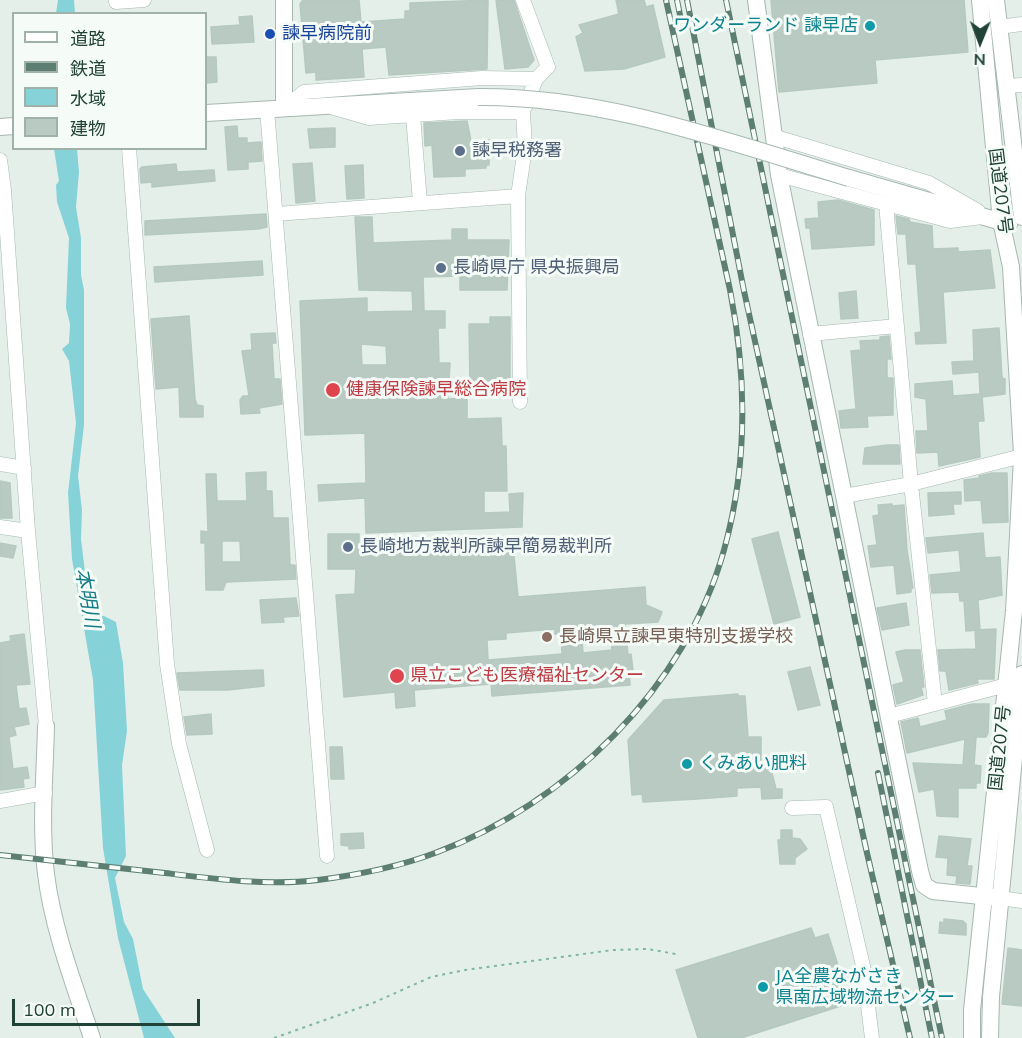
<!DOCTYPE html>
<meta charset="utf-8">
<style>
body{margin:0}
#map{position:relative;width:1022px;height:1038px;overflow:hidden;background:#e4efe9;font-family:Mulish,"Noto Sans JP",sans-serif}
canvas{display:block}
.legend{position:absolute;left:12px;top:12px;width:195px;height:138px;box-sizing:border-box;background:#f5fbf7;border:2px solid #a0b1aa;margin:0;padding:8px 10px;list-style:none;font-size:18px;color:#214337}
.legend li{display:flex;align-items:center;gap:12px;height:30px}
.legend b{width:30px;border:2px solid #a0b1aa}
.north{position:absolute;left:950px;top:12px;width:60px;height:60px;-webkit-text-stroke:4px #f5fbf7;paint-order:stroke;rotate:181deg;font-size:16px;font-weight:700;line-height:24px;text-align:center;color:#214337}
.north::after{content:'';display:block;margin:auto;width:21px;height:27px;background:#214337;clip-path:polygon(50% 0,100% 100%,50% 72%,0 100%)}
.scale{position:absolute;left:12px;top:999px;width:188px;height:27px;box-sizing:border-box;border:3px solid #214337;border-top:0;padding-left:8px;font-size:18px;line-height:21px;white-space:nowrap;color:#214337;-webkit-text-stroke:4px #f5fbf7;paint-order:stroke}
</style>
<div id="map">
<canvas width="1022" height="1038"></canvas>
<ul class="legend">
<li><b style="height:8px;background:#fff"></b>道路</li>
<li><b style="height:8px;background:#5c7e73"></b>鉄道</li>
<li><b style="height:16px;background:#86d2d9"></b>水域</li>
<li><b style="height:16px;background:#b9cac2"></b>建物</li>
</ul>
<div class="north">N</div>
<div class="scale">100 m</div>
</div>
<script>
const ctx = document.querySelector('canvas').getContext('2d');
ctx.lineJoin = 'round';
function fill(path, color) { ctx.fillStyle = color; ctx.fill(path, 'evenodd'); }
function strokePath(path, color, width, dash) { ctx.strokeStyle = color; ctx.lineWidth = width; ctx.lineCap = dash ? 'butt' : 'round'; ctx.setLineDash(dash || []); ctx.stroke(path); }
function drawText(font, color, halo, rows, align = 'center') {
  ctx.font = font + ' Mulish,"Noto Sans JP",sans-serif'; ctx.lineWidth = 6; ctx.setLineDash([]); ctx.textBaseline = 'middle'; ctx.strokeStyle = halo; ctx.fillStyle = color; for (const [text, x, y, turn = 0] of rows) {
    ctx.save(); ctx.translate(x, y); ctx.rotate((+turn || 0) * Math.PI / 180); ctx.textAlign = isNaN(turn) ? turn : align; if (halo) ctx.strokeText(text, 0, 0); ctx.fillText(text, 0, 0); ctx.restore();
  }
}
fill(new Path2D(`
 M58,0H74L75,13H56Z
 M54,149H77L79,172L76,207L81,238V275L84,290V425L78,476L82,510L81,539L89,605L96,612L116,622L123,663L127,731L122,765L126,856L115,878L124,922L133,939L143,989L175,1038H144L118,938L103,848L93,680L72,559L68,493L76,423L69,361L62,349L69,343L70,324L66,308L69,238L57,202L56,185L59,181Z`), '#86d2d9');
const building = new Path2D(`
 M303,0H359L361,22L405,19V11H410V3L488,0L487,69L389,75L386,47L362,49L364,77L316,80V72L306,73L300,4Z
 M496,0H514L534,60L528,67L505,69Z
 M616,0H644L646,7L653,5L665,57L624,69L585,71L576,37L583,33L579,25L619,14Z
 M771,0H964L968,52L875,60L877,83L779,92Z
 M252,16L254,42L212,44L211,27L240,25L239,17Z
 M206,57H216L217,82L206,83Z
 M467,121L471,141L490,140L489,165H486V168L465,169V176L434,177L432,145L425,146L424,123Z
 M237,126L238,138H247V143L261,142L262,161L248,162V169L228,170L225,127Z
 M335,128V147L310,148L308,129Z
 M312,163L315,201L296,203L293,164Z
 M176,164L177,172L214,170L215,181L152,187V182L141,183L140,169L142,167Z
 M363,165L364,198L347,199L345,166Z
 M838,200L874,210V245L812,249L810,228H806L805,219L819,218L818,202Z
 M266,214L267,227L258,229L145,235V221Z
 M896,216L909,219L910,222L932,226L933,249L958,248V252L990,250L995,288L943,292L946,343L916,344L915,333L921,332L916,264H908L906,234H898Z
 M355,217H372L373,243L452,240V229H467V240H509L507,290H460V276L423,277L424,311H445V328H438L439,363H450L448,399L467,398V419L501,418L502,446H506L507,491H484V513L510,512L509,494L523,493L522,527L366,533L365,498L319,501L318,485L366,483L365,433L305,435L300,301L367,298V312L413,311L412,291L359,290ZM361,344L386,346L387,365H362Z
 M262,261L263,275L155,282L154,267Z
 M856,291L858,318L841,319L839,293Z
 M189,316L195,399L197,405L203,406V417H180L179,387L156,389L151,319Z
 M490,317H510V385L470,386L469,324H490Z
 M999,328L1002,378L1005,379V394L982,397L984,421H978L980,457L939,466L938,452L917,453L916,431H928L926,399L915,397V384L952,381L953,396L980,394L979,372L953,374L952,362L974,361L973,330Z
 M275,333L276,343H272L274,379H280L282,404L259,408L260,413L241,414L240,400L243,396H249L242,351L252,350L251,334Z
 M889,336L891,359H887V378H893V415L867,416L868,427L841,428L839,411L856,409L851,351L861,350L860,341L880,340V337Z
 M887,445H899L900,464H863L865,448Z
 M266,472V491H272L273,518H288L290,565H295L296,579L226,582L223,590H206L205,543H201V531L208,532L206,474H216L217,501H247L246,473ZM222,541H240L241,562H222Z
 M992,473H1007L1008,522L983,523L981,500L965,501L964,480L980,478L979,476Z
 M0,481L10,483L12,518H0Z
 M961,492V504H953L954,514L929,516L928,493Z
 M892,504V506L904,505L907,550L913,588H911V592L897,594L894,565L871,567L868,546L877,545L873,516L879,515L878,505Z
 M778,532L800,617L774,624L752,539Z
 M983,533L985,558L1000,557L1002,595L978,600L980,630L966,631L964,601H960L959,592L932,593L930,575L961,572L959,550L928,553L926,538Z
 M328,534H359V555L508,545L509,556H514L518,597L645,587L646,605L662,612L658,622L625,624L628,655L631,654L633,670H629L630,685L492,696L491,684L414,690L415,706L396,708L395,692L344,697L336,595L355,594L356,569H328ZM610,625L612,650L583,653L581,627ZM555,629V634H561L562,654L488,660L487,640L506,639V633Z
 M0,543L16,546L13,558L0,556Z
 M296,598L299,616L283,617L284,622L262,623L260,600Z
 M906,603L909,625L882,630L877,608Z
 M996,629L994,679H977L978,683L949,690L946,671H940L938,650L976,649L975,630Z
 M24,634L30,684L16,685L19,709L26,708L29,724L14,727L16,735L9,737L13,769L27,767L29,778L23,779L24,787L0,790V643L11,641L10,636Z
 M905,650H920L924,687H921L923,695L897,704L893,685L904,682L896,652Z
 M810,667L820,705L798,710L788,672Z
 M263,670L264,686L228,690H180L177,673Z
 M738,694V696H745L748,737H761V765H770L776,789H782V798L762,799L761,787L737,788V796L697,799L643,802L642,794L632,795L628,740L664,700Z
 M972,704H989L988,733L986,737H976L974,765L981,766L980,783H976V788H958V817L937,816L934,789L919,792L913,763L963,765L965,739L907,753L901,722L918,718L920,727L947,720L945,711Z
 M211,714L212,734L187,735L184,717Z
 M330,747H342L344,779H331Z
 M781,830H792V838L800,839L807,849L795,858V864H780L778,840H781Z
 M363,833L364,848L349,849V846L341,845V834Z
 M939,836L971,839L967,866H972L970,884L956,883L957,876L947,875L948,858L936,857Z
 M944,919L963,921L966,924V935L939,933L940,922L944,923Z
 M811,928L815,938L828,934L850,1003L741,1038H698L676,970Z
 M1008,948L1022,950V1006L1002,1004Z`);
fill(building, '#b9cac2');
strokePath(building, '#b5c9c0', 1.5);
const minor = new Path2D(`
 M523,0L548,67L536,79L525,107
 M116,2L144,0
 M999,27L1022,24
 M1006,86L1022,85
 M284,108L304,92L482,78L536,79
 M334,108L369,118L459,112H523L525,148L518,196L520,402
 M267,109L327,856
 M413,115L420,203
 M776,137L929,183L978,211
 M129,148L167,664L179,744L207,850
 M0,160L4,190L28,531L46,726
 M779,175L950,221L982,217
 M886,204L911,484L935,704
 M276,214L518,196
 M810,334L897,326
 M0,464L24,468
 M844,496L911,484L1022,456
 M0,527L28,531
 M889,716L1014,683
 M0,801L45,793
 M792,808L826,807L863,966L872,1038
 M1000,898L1022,901`);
const tertiary = new Path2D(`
 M756,0L779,175L920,871L924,885L933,891L1000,898
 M980,0L1001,221L1011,267L1022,454
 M996,0L1022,217
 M284,108V0
 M206,113L478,97
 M0,127L14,126
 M849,178L1009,224
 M46,726C45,775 40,825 46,874C53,930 74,984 92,1038
 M972,1038V1010L1014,611L1022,458
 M990,1038L991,997L1022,674`);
strokePath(minor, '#a6b8b0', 15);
strokePath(tertiary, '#a6b8b0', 18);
strokePath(new Path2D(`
 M274,1038L373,1003L431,977L465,970L613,950L647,949L676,954`), '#81b6a2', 2, [3, 4.5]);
strokePath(minor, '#fff', 14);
strokePath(tertiary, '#fff', 16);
const rail = new Path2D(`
 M677,0L681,20
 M687,0L744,291L867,853L910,1038
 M726,0L942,1038
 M878,773L932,1038
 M0,855C55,861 110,867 165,873C215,879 268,886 318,880C357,875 398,867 435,853C567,804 686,687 724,550C748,464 747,377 730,290L666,0`);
strokePath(rail, '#5c7e73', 6);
strokePath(rail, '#f5fbf7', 4, [11]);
const tertiaryBridge = new Path2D(`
 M478,97C606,96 727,142 849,178`);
strokePath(tertiaryBridge, '#a6b8b0', 18, []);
strokePath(tertiaryBridge, '#fff', 16);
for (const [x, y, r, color] of [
 [870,26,6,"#0f9aa8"],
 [270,34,6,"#1a4fb4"],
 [460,151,6,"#5c6f8a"],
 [441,268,6,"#5c6f8a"],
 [333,390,8,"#e0444e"],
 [348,547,6,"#5c6f8a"],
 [547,637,6,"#8d6e63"],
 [397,676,8,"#e0444e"],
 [687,764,6,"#0f9aa8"],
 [763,987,6,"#0f9aa8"]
]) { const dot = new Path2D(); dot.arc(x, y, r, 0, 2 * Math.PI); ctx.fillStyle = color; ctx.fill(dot); strokePath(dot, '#f5fbf7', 2); }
drawText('18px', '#0d838f', '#f5fbf7', [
 ["ワンダーランド 諫早店",858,26,"right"],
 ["くみあい肥料",699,764],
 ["JA全農ながさき",775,977],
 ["県南広域物流センター",775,998]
], 'left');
drawText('18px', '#164399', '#f5fbf7', [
 ["諫早病院前",282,34]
], 'left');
drawText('18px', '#4e5e75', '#f5fbf7', [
 ["諫早税務署",472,151],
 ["長崎県庁 県央振興局",453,268],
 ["長崎地方裁判所諫早簡易裁判所",360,547]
], 'left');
drawText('18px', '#214337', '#f5fbf7', [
 ["国道207号",1000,191,83],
 ["国道207号",1000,748,-84]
]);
drawText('18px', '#be3a42', '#f5fbf7', [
 ["健康保険諫早総合病院",346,390],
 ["県立こども医療福祉センター",410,676]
], 'left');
drawText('18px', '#785e54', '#f5fbf7', [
 ["長崎県立諫早東特別支援学校",559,637]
], 'left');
drawText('italic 20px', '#137b86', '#f5fbf7', [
 ["本明川",87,598,80]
]);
</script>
